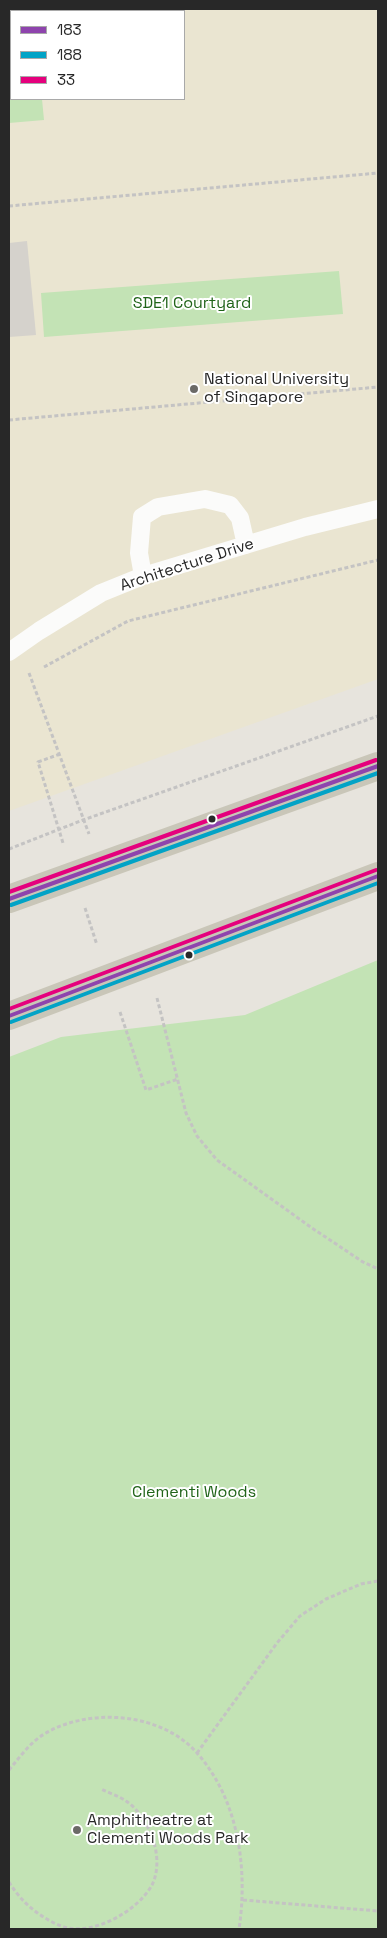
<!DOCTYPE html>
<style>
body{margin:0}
#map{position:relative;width:387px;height:1938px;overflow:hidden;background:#e7e4dd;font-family:"Space Grotesk",sans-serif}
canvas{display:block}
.frame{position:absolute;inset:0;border:10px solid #282828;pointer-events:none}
.legend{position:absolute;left:10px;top:10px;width:175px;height:90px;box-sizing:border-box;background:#fff;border:1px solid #a9a9a9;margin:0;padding:6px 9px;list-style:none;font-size:15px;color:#282828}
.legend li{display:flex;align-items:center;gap:10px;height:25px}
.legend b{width:25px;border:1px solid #a9a9a9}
</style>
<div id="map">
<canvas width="387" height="1938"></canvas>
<div class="frame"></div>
<ul class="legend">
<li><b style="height:6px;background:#8e44ad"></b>183</li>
<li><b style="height:6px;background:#02a3c6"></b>188</li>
<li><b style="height:6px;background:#e5007d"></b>33</li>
</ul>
</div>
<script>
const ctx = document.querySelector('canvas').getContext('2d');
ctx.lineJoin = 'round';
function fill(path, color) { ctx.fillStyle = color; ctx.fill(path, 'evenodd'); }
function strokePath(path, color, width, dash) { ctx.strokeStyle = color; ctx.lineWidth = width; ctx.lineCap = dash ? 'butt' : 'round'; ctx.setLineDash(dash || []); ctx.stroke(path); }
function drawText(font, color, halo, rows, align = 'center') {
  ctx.font = font + ' "Space Grotesk",sans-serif'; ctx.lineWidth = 4; ctx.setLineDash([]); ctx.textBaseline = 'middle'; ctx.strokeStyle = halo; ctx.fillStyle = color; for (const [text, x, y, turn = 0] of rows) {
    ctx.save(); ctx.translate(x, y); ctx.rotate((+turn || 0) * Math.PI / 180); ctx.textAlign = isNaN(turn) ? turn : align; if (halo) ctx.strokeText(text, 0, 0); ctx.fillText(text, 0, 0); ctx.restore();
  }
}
fill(new Path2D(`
 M9,9H378V679L9,811ZM11,11H184V99H11Z`), '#eae5d1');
fill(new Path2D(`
 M9,9H19V11H11V99H42L44,120L9,123Z
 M339,271L343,314L44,337L41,293Z
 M378,960V1929H9V1057L61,1037L245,1015Z`), '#c3e3b5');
fill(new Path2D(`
 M27,241L36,335L9,337V243Z`), '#d5d2cc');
strokePath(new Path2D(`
 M9,206L378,173
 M9,420L378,387
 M44,667L128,621L378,560
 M29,673L89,834
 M60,754L38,762L63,843
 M9,849L83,820L378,716
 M85,908L97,945
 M157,998L186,1113L197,1136L217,1160L312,1228L363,1262L378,1269
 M120,1012L146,1090L178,1079
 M197,1753L277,1643L300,1616L326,1599L361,1584L378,1581
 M9,1770C20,1757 30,1742 46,1733C91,1707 162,1713 197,1753C239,1800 248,1870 239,1929
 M9,1882C21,1902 41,1919 64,1927C93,1936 138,1911 152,1885C159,1871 158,1852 152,1837C147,1823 138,1809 126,1801C119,1796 109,1793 101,1789
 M243,1900L378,1911`), '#c4c3c3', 3, [4, 2.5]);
strokePath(new Path2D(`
 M143,576L139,553L142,517L158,507L205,499L230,505L240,518L246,545
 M9,652L39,631L101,593L143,576L305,527L378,509`), '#fbfbfa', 18);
strokePath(new Path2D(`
 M9,899L378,766
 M9,1016L378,876`), '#c9c6b8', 28);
strokePath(new Path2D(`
 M9,899L378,766
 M9,1016L378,876`), '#8e44ad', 4);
strokePath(new Path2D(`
 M11,905L378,773
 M11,1022L378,883`), '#02a3c6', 4);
strokePath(new Path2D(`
 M9,892L376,760
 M9,1009L376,870`), '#e5007d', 4);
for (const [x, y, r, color] of [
 [194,389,5,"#6b6a67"],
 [212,819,4.5,"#282828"],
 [189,955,4.5,"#282828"],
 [77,1830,5,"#6b6a67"]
]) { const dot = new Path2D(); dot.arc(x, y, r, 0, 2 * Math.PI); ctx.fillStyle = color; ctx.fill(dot); strokePath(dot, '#fff', 2); }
drawText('16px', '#206419', '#fff', [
 ["SDE1 Courtyard",192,304],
 ["Clementi Woods",194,1493]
]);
drawText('16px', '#282828', '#fff', [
 ["National University",204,380],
 ["of Singapore",204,398],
 ["Amphitheatre at",87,1821],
 ["Clementi Woods Park",87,1839]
], 'left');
drawText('16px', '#282828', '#fff', [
 ["Architecture Drive",187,565,-18]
]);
</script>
